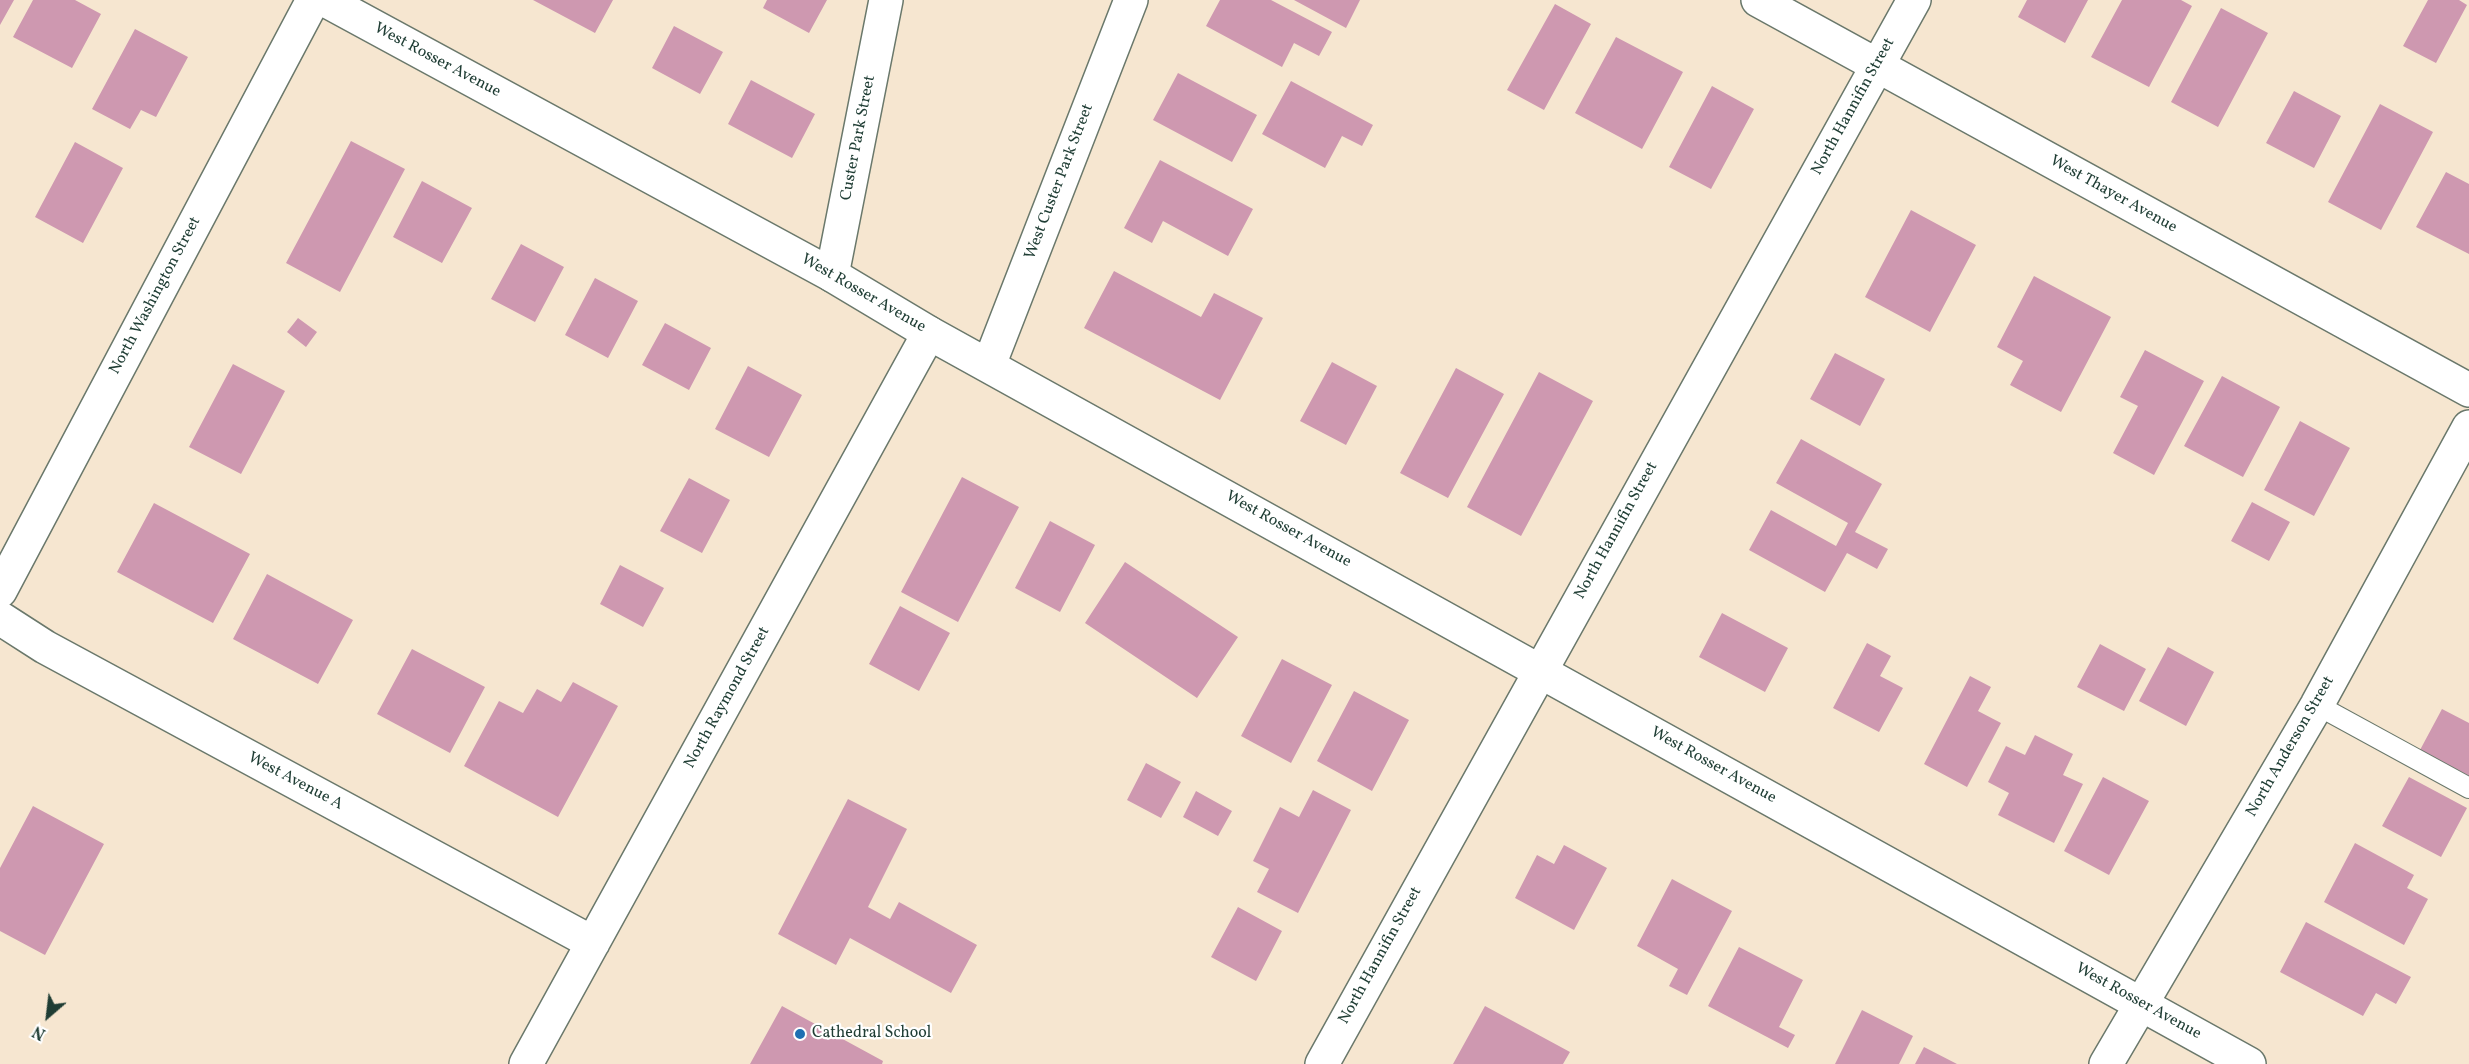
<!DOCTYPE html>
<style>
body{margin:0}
#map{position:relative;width:2469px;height:1064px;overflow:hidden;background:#f6e6d0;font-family:Vollkorn,serif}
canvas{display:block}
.north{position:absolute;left:18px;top:986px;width:60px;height:60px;-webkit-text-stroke:4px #fff;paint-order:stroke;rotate:208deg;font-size:16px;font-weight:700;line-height:24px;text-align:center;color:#1f3d34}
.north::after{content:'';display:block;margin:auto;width:21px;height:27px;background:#1f3d34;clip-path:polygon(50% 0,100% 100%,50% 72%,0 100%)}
</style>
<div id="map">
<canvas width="2469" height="1064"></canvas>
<div class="north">N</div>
</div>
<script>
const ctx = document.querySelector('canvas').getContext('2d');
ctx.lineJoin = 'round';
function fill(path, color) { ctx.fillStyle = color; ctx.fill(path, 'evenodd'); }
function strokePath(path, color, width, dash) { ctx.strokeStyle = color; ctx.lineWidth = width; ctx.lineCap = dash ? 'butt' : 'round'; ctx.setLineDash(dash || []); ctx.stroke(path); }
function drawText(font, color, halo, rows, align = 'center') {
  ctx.font = font + ' Vollkorn,serif'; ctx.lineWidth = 4.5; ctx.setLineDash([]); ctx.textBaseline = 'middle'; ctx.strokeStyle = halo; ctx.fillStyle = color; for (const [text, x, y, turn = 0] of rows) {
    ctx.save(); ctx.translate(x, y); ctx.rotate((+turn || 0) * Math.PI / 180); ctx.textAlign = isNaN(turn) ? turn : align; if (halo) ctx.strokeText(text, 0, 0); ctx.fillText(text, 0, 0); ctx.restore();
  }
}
fill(new Path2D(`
 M0,0H14L0,25Z
 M33,0H75L101,14L72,68L13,37Z
 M533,0H613L595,33Z
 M767,0H827L809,33L763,8Z
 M1220,0H1271L1332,32L1319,56L1294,43L1282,67L1206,26Z
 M1294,0H1360L1346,28Z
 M2027,0H2088L2065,43L2018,17Z
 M2122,0H2181L2192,6L2149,87L2091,57Z
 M2428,0H2459L2467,5L2436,63L2403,46Z
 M1555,4L1591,24L1544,110L1507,90Z
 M2221,8L2268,33L2218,127L2171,102Z
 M674,26L723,52L700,94L652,68Z
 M135,29L188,57L156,117L141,110L130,129L92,109Z
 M1616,37L1683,72L1642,149L1575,113Z
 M1178,73L1257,115L1232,162L1153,120Z
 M751,80L815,114L792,158L728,124Z
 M1291,81L1373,125L1362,146L1342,136L1325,168L1262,134Z
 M1712,86L1754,109L1711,189L1669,167Z
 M2294,91L2341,116L2314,168L2266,143Z
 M2380,104L2433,132L2381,230L2328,202Z
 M351,141L405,169L340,292L286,263Z
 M75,142L123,168L83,243L35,217Z
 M1160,160L1253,209L1228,256L1163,221L1152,243L1124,228Z
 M2446,172L2469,184V254L2416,227Z
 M422,181L472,208L442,263L393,237Z
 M1911,210L1976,245L1930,332L1865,297Z
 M521,244L564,267L535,322L491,299Z
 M1114,271L1201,317L1214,293L1263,318L1220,400L1084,328Z
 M2034,276L2111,317L2061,412L2010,385L2023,361L1997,347Z
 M595,278L638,301L608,358L565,335Z
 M298,318L317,332L306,347L287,332Z
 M665,323L711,348L689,390L642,365Z
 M2145,350L2204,381L2154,475L2113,453L2138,406L2120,397Z
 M1835,353L1885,379L1860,426L1810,399Z
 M1332,362L1377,386L1346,445L1300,421Z
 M233,364L285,391L241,474L189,447Z
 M748,366L802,395L769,457L715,429Z
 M1456,368L1504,394L1448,498L1400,473Z
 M1539,372L1593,401L1521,536L1467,507Z
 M2222,376L2280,407L2243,477L2184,446Z
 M2300,421L2350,448L2314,516L2264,490Z
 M1801,439L1882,484L1855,532L1888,549L1877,569L1847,553L1825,592L1749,550L1771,510L1836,546L1848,523L1776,483Z
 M962,477L1019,507L958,622L901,592Z
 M689,478L730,500L702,553L660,531Z
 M2252,502L2290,522L2269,561L2231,541Z
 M154,503L250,554L213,623L117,572Z
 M1050,521L1095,545L1060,612L1015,588Z
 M1125,562L1238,637L1197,698L1085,623Z
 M620,565L664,588L643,627L600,604Z
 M267,574L353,620L318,684L233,639Z
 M900,606L950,633L919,691L869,664Z
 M1722,613L1788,648L1765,692L1699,657Z
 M1867,643L1891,656L1880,676L1903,688L1879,732L1833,708Z
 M2100,644L2146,669L2124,711L2077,687Z
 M2168,647L2214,672L2186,726L2139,701Z
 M412,649L485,687L450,753L377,714Z
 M1282,659L1332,685L1291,763L1241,736Z
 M1970,676L1991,687L1978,711L2001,723L1967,787L1924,764Z
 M573,682L618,706L558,817L464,766L499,701L523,713L537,689L561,702Z
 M1354,691L1409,720L1372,791L1317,761Z
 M2442,709L2469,723V776L2420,750Z
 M2035,735L2073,754L2063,775L2083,784L2054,843L1998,815L2009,793L1988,782L2006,746L2025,755Z
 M1146,763L1181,782L1161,818L1127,800Z
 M2103,777L2149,801L2109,875L2064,851Z
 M2409,777L2467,808L2441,857L2382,826Z
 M1313,790L1351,810L1298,913L1257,892L1269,869L1253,861L1280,807L1299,817Z
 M1196,791L1232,811L1218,836L1183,817Z
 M848,799L907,829L868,907L890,919L899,902L977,945L951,993L850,938L836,965L778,934Z
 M33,806L104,844L45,955L0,931V868Z
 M2355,843L2414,875L2407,888L2428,899L2404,945L2324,902Z
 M1564,845L1607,868L1574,930L1515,898L1537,855L1554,864Z
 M1672,879L1732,911L1687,995L1669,986L1678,969L1637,946Z
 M1238,907L1282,931L1256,981L1211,957Z
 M2306,922L2411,977L2396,1004L2376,993L2363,1016L2280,972Z
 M1739,947L1803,980L1779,1027L1795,1035L1788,1048L1708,1006Z
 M782,1006L883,1061L882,1064H750Z
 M1485,1006L1570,1052L1563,1064H1453Z
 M1862,1010L1913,1036L1899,1064H1835Z
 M1924,1047L1957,1064H1915Z`), '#ce98b0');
const lane = new Path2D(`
 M2317,705L2469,788`);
const street = new Path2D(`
 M1758,0L2469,390
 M832,275L886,0
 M989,365L1131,0
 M0,618L45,647L593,943
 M526,1064L929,333
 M1322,1064L1914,0
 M2106,1064L2317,705L2469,427`);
const secondary = new Path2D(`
 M325,0L832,275L929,333L2249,1064
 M0,591L313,0`);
strokePath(lane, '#6a786b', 22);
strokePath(street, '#6a786b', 36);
strokePath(secondary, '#6a786b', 36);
strokePath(lane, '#fff', 20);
strokePath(street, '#fff', 33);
strokePath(secondary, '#fff', 33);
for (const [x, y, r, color] of [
 [800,1034,6,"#1f6fb2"]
]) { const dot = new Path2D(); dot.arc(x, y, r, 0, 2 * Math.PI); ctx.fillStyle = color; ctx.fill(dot); strokePath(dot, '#fff', 2); }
drawText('16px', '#1f3d34', '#fff', [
 ["West Rosser Avenue",437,61,28],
 ["North Hannifin Street",1854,107,-61],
 ["Custer Park Street",859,138,-79],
 ["West Custer Park Street",1060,182,-69],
 ["West Thayer Avenue",2113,195,29],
 ["West Rosser Avenue",863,294,30],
 ["North Washington Street",156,296,-62],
 ["West Rosser Avenue",1288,530,29],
 ["North Hannifin Street",1617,531,-61],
 ["North Raymond Street",728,698,-61],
 ["North Anderson Street",2291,747,-60],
 ["West Rosser Avenue",1713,766,29],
 ["West Avenue A",295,782,28],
 ["North Hannifin Street",1381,956,-61],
 ["West Rosser Avenue",2138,1002,29]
]);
drawText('16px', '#1f3d34', '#fff', [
 ["Cathedral School",812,1034]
], 'left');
</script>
